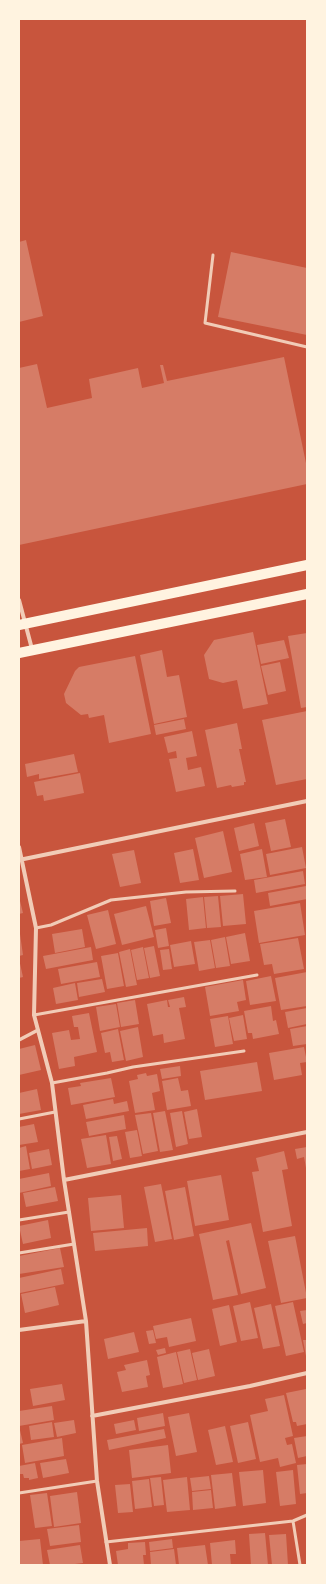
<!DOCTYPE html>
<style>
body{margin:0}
#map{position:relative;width:326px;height:1584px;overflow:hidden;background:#c8553d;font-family:"Sofia Sans Condensed",sans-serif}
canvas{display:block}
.frame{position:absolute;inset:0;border:20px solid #fff3e0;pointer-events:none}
</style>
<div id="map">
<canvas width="326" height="1584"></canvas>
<div class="frame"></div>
</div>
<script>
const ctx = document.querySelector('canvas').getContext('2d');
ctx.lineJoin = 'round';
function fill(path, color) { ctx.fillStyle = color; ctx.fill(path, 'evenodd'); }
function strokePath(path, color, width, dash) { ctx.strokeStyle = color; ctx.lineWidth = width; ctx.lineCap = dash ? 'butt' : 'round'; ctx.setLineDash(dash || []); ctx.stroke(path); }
fill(new Path2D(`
 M26,240L43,316L19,322V242Z
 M231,252L307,268V335L218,317Z
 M284,357L307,468V484L19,545V368L37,364L47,408L92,398L89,379L138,368L142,388L164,383L160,365H163L167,381Z
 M253,632L268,704L243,709L237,680L223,683L209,679L204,655L214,640Z
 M307,633V707L301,708L288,636Z
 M284,640L289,658L261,664L257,645Z
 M162,650L167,677L179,675L187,717L154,724L140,655Z
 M135,656L151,734L109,743L104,715L89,718L88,714L81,715L66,703L64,694L75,671L79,667Z
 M280,662L286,691L268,695L261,666Z
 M307,711V779L276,785L262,720Z
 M184,719L186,729L156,735L154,725Z
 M237,723L242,749H239L246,782H244V785L232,787L231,785L217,788L205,730Z
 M192,731L197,756L186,758L188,770L201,767L205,786L176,792L169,759L177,758L176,751L168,753L164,737Z
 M74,754L78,772L39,779V774L27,777L25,764Z
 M80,773L84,793L44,801L43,795L37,796L34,782Z
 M285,819L291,847L271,851L265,823Z
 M254,823L259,846L239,851L234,828Z
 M223,831L232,872L204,878L195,838Z
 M302,847L306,868L270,875L266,854Z
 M193,849L199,880L180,883L174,853Z
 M262,849L267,877L245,880L240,854Z
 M134,850L141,883L120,887L112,854Z
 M303,871L305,884L256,893L254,880Z
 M306,886L307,899L270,906L268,893Z
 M243,894L246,924L223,926L220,896Z
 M218,896L221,927L207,928L204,897Z
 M19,897L23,913L19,914Z
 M203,897L206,928L189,930L186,899Z
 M166,898L171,923L154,926L150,901Z
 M300,903L305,935L259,943L254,911Z
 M146,906L154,937L122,945L114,914Z
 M108,910L116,944L96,949L87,915Z
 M166,928L169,946L158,948L155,930Z
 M82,929L85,947L55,953L52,934Z
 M245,933L250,961L231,964L226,937Z
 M20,934L23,955L19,956V935Z
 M225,937L230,966L216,968L211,940Z
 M298,938L304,969L274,974L272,964L264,965L260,944Z
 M210,940L215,968L199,971L194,942Z
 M191,941L195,964L174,967L170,945Z
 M154,946L160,976L150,978L144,948Z
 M91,947L93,960L46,969L43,956Z
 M143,947L149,978L137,980L131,950Z
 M130,949L137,985L126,987L119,952Z
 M169,949L172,969L163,970L160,950Z
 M118,953L124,986L107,989L101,956Z
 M19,959L23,977L19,978Z
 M97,962L100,977L61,984L58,969Z
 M307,972V1006L281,1010L275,978Z
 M271,976L276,1001L250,1005L246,981Z
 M102,979L105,992L79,997L77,983Z
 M243,980L246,1000L237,1002L239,1011L210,1016L205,987Z
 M75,983L78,1000L56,1004L53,988Z
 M184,997L186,1007L179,1008L185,1039L164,1043L163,1034L153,1036L147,1004L167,1000L168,1007H170L168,1000Z
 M135,1000L139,1024L121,1027L117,1003Z
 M116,1004L120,1027L100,1031L96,1007Z
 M271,1006L273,1021L276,1020L279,1034L253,1039L252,1033H248L244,1011Z
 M307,1008V1024L288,1028L285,1012Z
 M89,1013L97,1052L74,1057L75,1066L59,1069L52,1033L69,1030L71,1040L80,1039L78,1027H74L72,1016Z
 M243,1015L247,1039L234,1041L229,1018Z
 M228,1016L233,1044L215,1047L210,1019Z
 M307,1026V1044L293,1046L290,1029Z
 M138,1027L143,1057L126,1061L120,1031Z
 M118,1029L124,1060L112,1062L110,1052L105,1053L101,1033Z
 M35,1045L41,1070L19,1075V1049Z
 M304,1047L307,1062L300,1063L302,1075L274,1080L269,1053Z
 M257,1062L262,1091L205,1100L200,1071Z
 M180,1066L181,1076L162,1079L160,1069Z
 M146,1073L147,1076L157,1074L160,1091L152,1093L155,1110L135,1113L129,1081L138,1079L137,1075Z
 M111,1078L115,1097L71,1105L68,1088L81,1086L80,1083Z
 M178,1078L181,1091L188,1090L191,1106L167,1110L162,1081Z
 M37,1089L41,1110L19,1114V1093Z
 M113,1099L114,1104L127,1101L129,1111L86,1119L83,1105Z
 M197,1109L202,1137L189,1139L184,1112Z
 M165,1111L173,1150L160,1152L153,1113Z
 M182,1111L188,1144L176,1147L170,1113Z
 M151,1113L158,1151L143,1154L135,1115Z
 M124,1115L126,1129L89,1136L86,1122Z
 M34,1124L38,1142L19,1145V1127Z
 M137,1130L142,1156L130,1158L125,1132Z
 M106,1135L111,1164L87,1168L81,1139Z
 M117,1136L122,1159L113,1161L109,1137Z
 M26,1146L30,1169L19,1171V1148Z
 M307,1147V1168H306L304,1157L297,1159L295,1149Z
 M49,1149L52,1165L32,1169L29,1153Z
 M284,1151L288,1169L282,1170L292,1226L263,1232L252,1172L259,1171L256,1158Z
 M49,1173L51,1186L19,1193V1179Z
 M221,1175L229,1220L195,1226L187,1181Z
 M161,1184L172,1239L155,1242L144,1187Z
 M55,1187L58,1201L26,1207L23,1193Z
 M185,1187L194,1236L174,1240L165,1191Z
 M121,1195L124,1228L91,1231L88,1198Z
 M48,1220L51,1238L23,1244L19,1226Z
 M251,1223L266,1288L241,1294L229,1240L226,1241L238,1295L213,1300L199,1234Z
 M147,1228L148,1246L95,1251L93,1233Z
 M295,1236L307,1298L281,1303L268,1241Z
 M60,1248L64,1267L19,1274V1256Z
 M61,1269L64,1284L20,1293L19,1278Z
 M55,1287L59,1305L25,1313L21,1294Z
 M250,1302L258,1338L241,1341L233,1306Z
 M293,1302L304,1352L286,1356L275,1306Z
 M271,1304L280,1346L263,1349L254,1308Z
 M229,1305L237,1342L220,1346L212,1309Z
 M307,1310V1323L303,1324L300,1311Z
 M191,1318L196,1341L169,1347L167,1337L156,1339L153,1326Z
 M153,1330L156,1343L149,1344L146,1331Z
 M134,1332L139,1352L108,1359L104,1339Z
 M303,1340H307V1356H306Z
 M165,1348L166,1353L158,1355L156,1350Z
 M190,1349L197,1380L184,1383L177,1352Z
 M209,1349L215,1376L198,1380L192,1353Z
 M176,1352L183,1384L163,1388L157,1357Z
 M147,1360L150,1375L146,1376L148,1387L122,1392L117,1372L126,1370L124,1365Z
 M62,1384L65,1400L33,1406L30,1389Z
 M306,1389L307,1424L297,1426L296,1422H293L286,1393Z
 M284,1395L293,1436L285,1438L287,1445L292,1444L296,1463L280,1467L278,1458L260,1462L250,1415L268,1411L265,1399Z
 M52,1406L54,1420L19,1426V1411Z
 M163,1413L165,1426L139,1431L137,1418Z
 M189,1413L197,1452L176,1456L168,1417Z
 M74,1420L76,1433L57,1437L54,1423Z
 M134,1420L136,1430L116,1434L114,1424Z
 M52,1422L54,1437L31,1440L29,1426Z
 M248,1422L256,1459L238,1463L230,1426Z
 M19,1426L23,1443L19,1444Z
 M225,1426L233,1462L216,1465L208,1430Z
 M164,1429L166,1438L109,1450L107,1440Z
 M307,1436V1456L298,1458L294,1438Z
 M62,1438L64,1456L25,1463L22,1445Z
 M168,1445L171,1473L132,1478L129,1450Z
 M66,1459L69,1473L43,1478L40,1463Z
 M35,1463L38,1478L29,1480V1478H24L23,1474H20L19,1466Z
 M307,1464V1493L300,1494L297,1465Z
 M263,1470L266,1503L243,1506L239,1472Z
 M293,1470L296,1504L280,1506L276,1472Z
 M232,1473L236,1506L215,1509L211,1475Z
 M209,1476L211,1489L192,1491L190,1478Z
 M161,1477L164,1505L154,1506L150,1478Z
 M187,1477L190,1510L167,1512L163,1480Z
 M149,1479L152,1507L135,1509L132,1481Z
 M130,1484L133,1512L118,1513L115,1485Z
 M211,1490L213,1508L193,1510L192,1492Z
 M77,1492L81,1523L54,1527L50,1496Z
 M47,1493L52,1526L35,1528L30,1495Z
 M79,1525L81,1542L50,1546L47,1529Z
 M265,1533L268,1565H251L249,1534Z
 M286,1534L288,1565H272L269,1535Z
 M40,1539L43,1565H19V1541Z
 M172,1539L173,1548L150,1551L149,1542Z
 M235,1540L236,1554H230L231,1565H212L210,1543Z
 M145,1542L146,1555H143L144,1565H118L116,1551L128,1549V1543Z
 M80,1545L83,1563L67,1565H50L47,1550Z
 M205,1545L208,1565H179L177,1548Z
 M174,1549L176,1565H151L150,1552Z`), '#d67c66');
strokePath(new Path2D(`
 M213,255L205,323L307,347
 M36,928L51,925L111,900L186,892L235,891
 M34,1015L257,975
 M52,1083L107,1073L133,1067L244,1051
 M19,1119L55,1112
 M19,1220L69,1212
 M19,1253L74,1244
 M19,1493L97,1481
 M293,1521L300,1565
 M106,1542L293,1521L307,1515`), '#f1ccb7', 3);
strokePath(new Path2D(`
 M19,1040L38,1030`), '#f1ccb7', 3.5);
strokePath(new Path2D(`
 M19,600L32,649
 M19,847L36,928L34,1015L52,1083L64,1180L86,1321L97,1481L110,1565
 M19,860L307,801
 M64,1180L307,1132
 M19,1330L86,1321
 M92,1416L250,1386L307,1373`), '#f1ccb7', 4);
strokePath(new Path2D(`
 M19,625L307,565
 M19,653L307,594`), '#fff3e0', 10);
</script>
